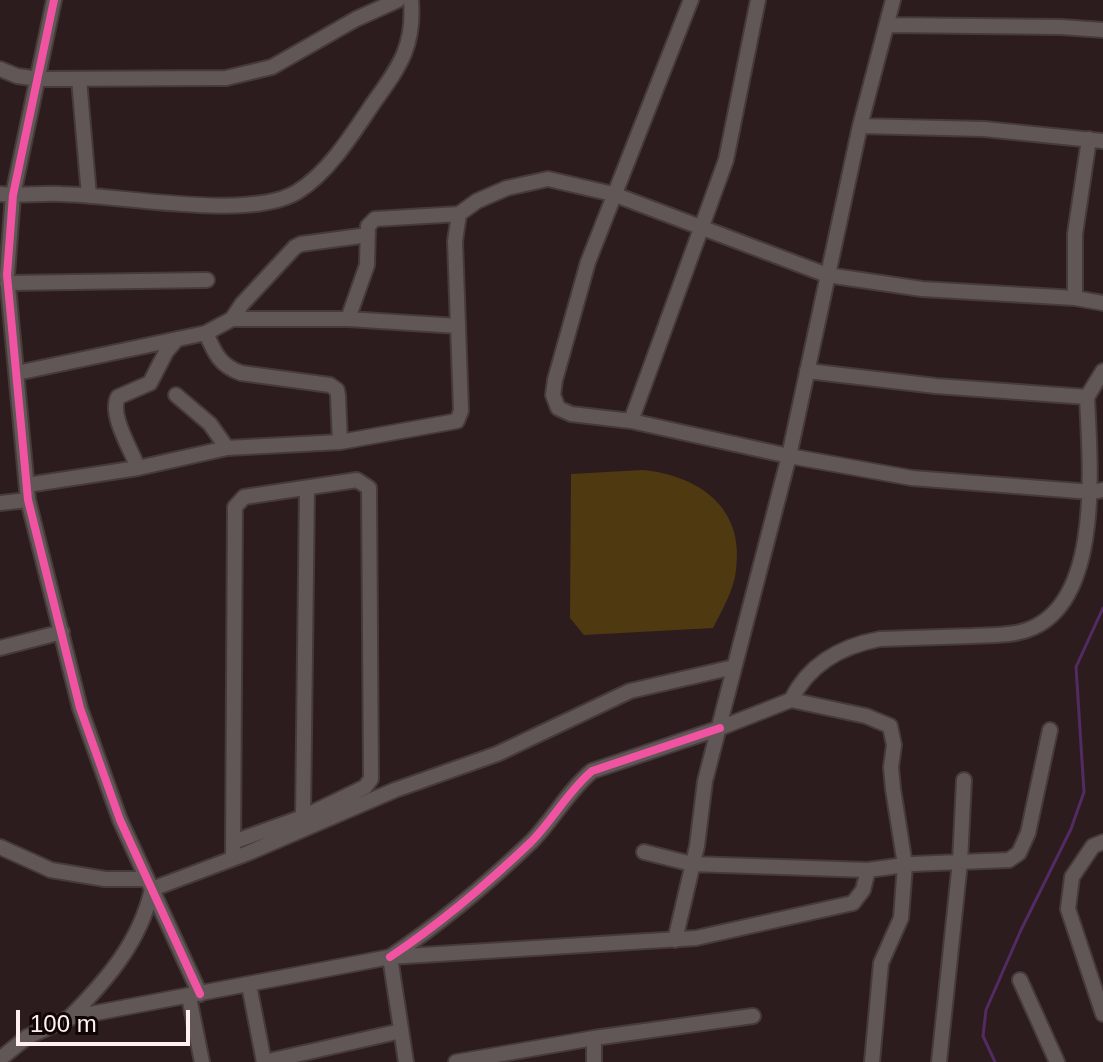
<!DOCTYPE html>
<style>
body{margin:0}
#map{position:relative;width:1103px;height:1062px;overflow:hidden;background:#2c1c1e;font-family:Helvetica,sans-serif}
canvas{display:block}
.scale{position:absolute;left:16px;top:1010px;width:174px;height:36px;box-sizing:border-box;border:4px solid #ffefef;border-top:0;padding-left:10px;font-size:24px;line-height:28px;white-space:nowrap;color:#ffefef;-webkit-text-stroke:6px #110606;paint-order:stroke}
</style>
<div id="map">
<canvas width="1103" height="1062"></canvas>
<div class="scale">100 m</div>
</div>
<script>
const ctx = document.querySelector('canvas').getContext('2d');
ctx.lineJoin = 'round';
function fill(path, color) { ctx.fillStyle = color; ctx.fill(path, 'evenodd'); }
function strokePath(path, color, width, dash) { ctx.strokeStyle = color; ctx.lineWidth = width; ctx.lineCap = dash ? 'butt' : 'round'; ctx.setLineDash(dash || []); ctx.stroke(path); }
fill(new Path2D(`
 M642,470C698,475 745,507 736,570C734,590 722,610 713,628L584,635L570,618L571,474Z`), '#4f3911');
strokePath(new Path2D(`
 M995,1062L983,1036L986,1010L1021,930L1071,829L1084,792L1076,667L1103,608`), '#532b63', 3);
const minor = new Path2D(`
 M54,0L13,195L7,275L28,500L80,708L120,820L200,994
 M691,0L588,262L555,380L553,395L558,408L571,414L631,421L789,456L912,478L1092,492L1103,490
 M888,25L1061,27L1103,30
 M0,69L17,76L39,79L226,78L272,67L356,19L398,0
 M79,79L89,196
 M860,126L984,129L1103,141
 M0,194C20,196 41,193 61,194C119,195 250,221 297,192C328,173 352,135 372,105C398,68 415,48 411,0
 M7,283L207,280
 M1075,298V234L1089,139
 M232,319H348L458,326
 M348,319L367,265L368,226L375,219L459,214L477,201L507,188L548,179L613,194L827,275L922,289L1075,298L1103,303
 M206,333C214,352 220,366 241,373L330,385L337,390L338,396L340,442
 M807,371L936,386L1087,397L1103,371
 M17,373L206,333L232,319L242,304L295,247L301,244L368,235
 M176,395L210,424L227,448
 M631,421L726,160L758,0
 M138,468C131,449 109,415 118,397L150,383L166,352L177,339
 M27,485L138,468L227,448L340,442L457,421L461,411L455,241L459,214
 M0,503L28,500
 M0,648L62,632
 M791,700L866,716L890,726L894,745L891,767L893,789L905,865L901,918L881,963L872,1062
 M303,817L307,489
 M1103,842L1093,846L1072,877L1068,909L1103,1014
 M0,847L51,870L105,879H145
 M644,852L692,864L868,870L912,864L1009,860L1019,853L1028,833L1050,730
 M233,858L235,507L244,497L357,480L369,488L371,779L365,787L303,817L233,842
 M675,940L697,846L705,781L789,456L860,126L893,0
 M390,957C441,923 487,884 531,842C553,820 568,791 592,771L720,728L791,700C809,664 841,646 880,639C911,638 941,637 972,636C990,635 1010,636 1027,630C1103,604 1090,465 1087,397
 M390,957L406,1062
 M1020,980L1057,1062
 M249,985L264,1062L401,1031
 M189,997L202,1062
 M69,1018C107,980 140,942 152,889L248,853L395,790L497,754L630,691L734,667
 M0,1059L27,1037L69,1018L390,957L696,938L853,903L863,890L868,870
 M456,1062L594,1038L753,1016
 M594,1062V1038
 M939,1062L960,862L964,780`);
strokePath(minor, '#463a3b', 18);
strokePath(minor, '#625757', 14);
strokePath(new Path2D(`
 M54,0L13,195L7,275L28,500L80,708L120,820L200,994
 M390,957C441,923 487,884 531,842C553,820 568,791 592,771L720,728`), '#f153a3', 8);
</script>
